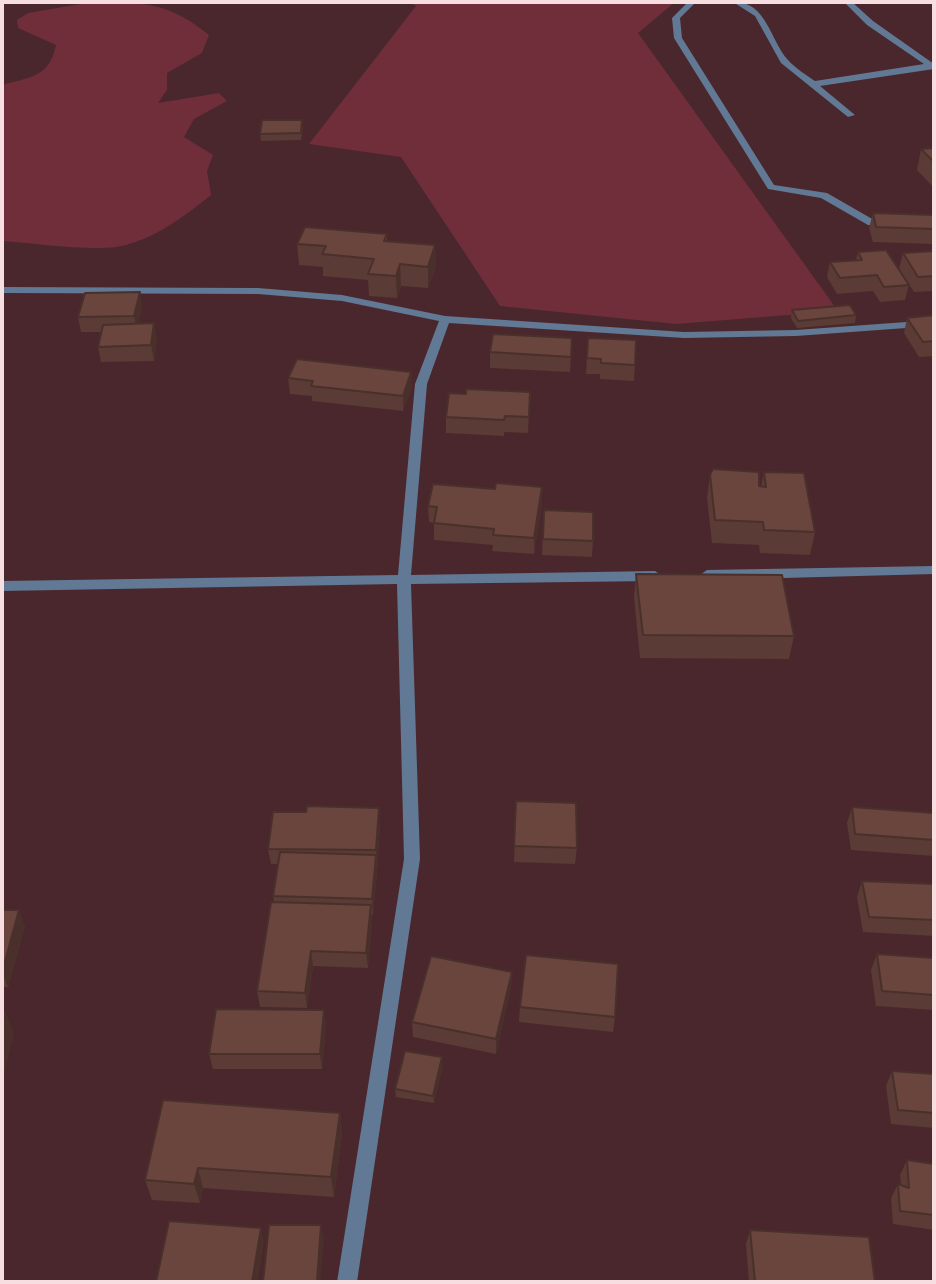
<!DOCTYPE html>
<style>
body{margin:0}
#map{position:relative;width:936px;height:1284px;overflow:hidden;background:#4a272c;font-family:Quicksand,sans-serif}
canvas{display:block}
.frame{position:absolute;inset:0;border:4px solid #f7dfe1;pointer-events:none}
</style>
<div id="map">
<canvas width="936" height="1284"></canvas>
<div class="frame"></div>
</div>
<script>
const ctx = document.querySelector('canvas').getContext('2d');
ctx.lineJoin = 'round';
function fill(path, color) { ctx.fillStyle = color; ctx.fill(path, 'evenodd'); }
function strokePath(path, color, width, dash) { ctx.strokeStyle = color; ctx.lineWidth = width; ctx.lineCap = dash ? 'butt' : 'round'; ctx.setLineDash(dash || []); ctx.stroke(path); }
fill(new Path2D(`
 M92,2C142,2 169,2 209,35L202,53L167,73V90L158,103L219,93L227,101L194,119L184,137L213,155L207,171L211,195C184,217 152,241 116,247C88,251 32,243 2,241V85C28,77 49,79 56,45L18,28L17,20L28,13Z
 M410,2H675L638,33L838,311L676,324L500,306L401,157L309,144L416,6Z`), '#6f2e3a');
fill(new Path2D(`
 M688,2H696L680,18L682,38L774,185L827,193L874,220L893,222V226L868,225L821,198L768,189L674,38L672,18Z
 M733,2C766,0 770,40 788,60C795,68 806,75 815,81L924,64L867,25L844,2H852L873,21L934,64V69L820,86L855,115L848,117L781,63L755,16Z
 M2,287L258,288L342,295L445,316L684,332L796,330L934,320V326L796,336L684,338L449,323L427,384L411,575L655,571L662,576L655,581L411,584L420,859L357,1282H337L404,859L397,584L2,591V581L398,575L415,384L439,321L342,301L258,294L2,293Z
 M934,566V574L707,580L700,575L707,570Z`), '#617994');
fill(new Path2D(`
 M303,127L301,140L261,141L260,134Z
 M921,149L934,162V188L917,170Z
 M873,213L934,215V244L873,242L869,228Z
 M387,234V241L435,245L436,267L428,288L401,286L397,298L369,296L368,280L323,276V267L299,265L297,244Z
 M933,244H934V291L914,292L899,269L903,253L931,252Z
 M858,252L909,285L905,300L880,302L873,291L837,294L827,277L830,262L856,260Z
 M142,307L138,324L157,339L154,361L101,362L98,347L101,332H81L78,317Z
 M792,310L856,315L855,323L797,328L791,318Z
 M934,315V356L919,357L904,333L907,318Z
 M572,338L570,372L490,368V352Z
 M588,338L635,365L634,381L600,379V374H586Z
 M288,378L412,387L403,411L312,401V396L290,394Z
 M530,392L528,433L504,432V436L446,433V417L466,394Z
 M764,472L815,532L810,555L760,553L759,545L712,543L707,498L710,475L761,486Z
 M542,503L534,554L492,551L493,545L434,540V523L429,522L428,506Z
 M544,510L593,541L592,557L542,555Z
 M636,574L794,636L789,659L640,658L634,597Z
 M516,801L577,848L575,864L514,862Z
 M852,807L934,813V856L851,850L847,823Z
 M380,824L377,870L373,915H372V921L368,968L313,966L307,1008L260,1007L257,991L274,902L273,896L278,864H271L268,849Z
 M862,881L934,884V936L863,932L857,897Z
 M2,910L25,926L8,987H2Z
 M877,954L934,958V1010L876,1006L871,970Z
 M512,972L511,987L496,1054L413,1037L412,1022Z
 M520,1007L615,1017L613,1032L519,1022Z
 M324,1010L326,1026L322,1069H213L209,1054Z
 M443,1065L434,1103L396,1097L395,1089Z
 M892,1071L934,1074V1128L891,1124L886,1086Z
 M340,1113L342,1134L334,1197L203,1188L200,1203L152,1200L145,1180Z
 M907,1160L934,1164V1230L893,1224L891,1198L898,1184L901,1185L900,1175Z
 M750,1230L875,1282H749L746,1244Z`), '#5a3b35');
fill(new Path2D(`
 M435,245L436,267L428,288V267Z
 M400,264L401,286L397,298L396,276Z
 M140,292L142,307L137,332L134,316Z
 M154,323L157,339L154,361L151,345Z
 M411,372L412,387L403,411V396Z
 M542,487V503L534,554V538Z
 M379,808L380,824L377,866L376,850Z
 M376,855L377,870L373,915L372,899Z
 M371,905L372,921L368,968L366,953Z
 M19,910L25,926L8,987L2,972Z
 M311,951L313,966L307,1008L305,993Z
 M512,972L511,987L496,1054V1039Z
 M324,1010L326,1026L322,1069L320,1054Z
 M5,1012L14,1033L2,1081V1024Z
 M442,1057L443,1065L434,1103L433,1096Z
 M340,1113L342,1134L334,1197L331,1177Z
 M198,1168L203,1188L200,1203L194,1184Z
 M321,1225L324,1239L320,1282H317Z
 M261,1228L264,1241L258,1282H252Z`), '#4a302b');
const building = new Path2D(`
 M262,120H302L301,133L260,134Z
 M934,148V162L921,149Z
 M873,213L934,215V229L876,227Z
 M305,227L387,234L384,241L435,245L428,267L400,264L396,276L368,274L374,259L322,254L326,246L297,244Z
 M886,250L909,285L884,287L877,275L840,278L830,262L862,260L858,252Z
 M934,251V276L918,277L903,253Z
 M140,292L134,316L78,317L85,293Z
 M850,305L856,315L798,321L792,310Z
 M934,315V341L923,342L907,318Z
 M154,323L151,345L98,347L103,325Z
 M493,334L572,338L571,357L490,352Z
 M588,338L636,340L635,365L601,363V359L587,358Z
 M297,359L411,372L403,396L311,386L313,381L288,378Z
 M466,389L530,392L529,417L505,416L504,420L446,417L449,393L466,394Z
 M713,469L759,472V486L766,487L764,472L804,473L815,532L764,530L763,522L715,520L710,475Z
 M496,483L542,487L534,538L493,535L494,529L434,523L437,507L428,506L433,484L495,489Z
 M544,510L593,512V541L543,539Z
 M636,574L782,575L794,636L643,635Z
 M516,801L576,803L577,848L514,846Z
 M307,806L379,808L376,850L268,849L273,812H306Z
 M852,807L934,813V840L855,834Z
 M280,852L376,855L372,899L273,896Z
 M862,881L934,884V920L869,917Z
 M271,902L371,905L366,953L311,951L305,993L257,991Z
 M2,910H19L2,972Z
 M877,954L934,958V995L882,991Z
 M526,955L618,964L615,1017L520,1007Z
 M431,956L512,972L496,1039L412,1022Z
 M216,1009L324,1010L320,1054H209Z
 M2,1012H5L2,1024Z
 M405,1051L442,1057L433,1096L395,1089Z
 M892,1071L934,1074V1113L898,1110Z
 M163,1100L340,1113L331,1177L198,1168L194,1184L145,1180Z
 M907,1160L934,1164V1215L900,1211L898,1184L909,1188Z
 M169,1221L261,1228L252,1282H156Z
 M269,1225H321L317,1282H263Z
 M750,1230L869,1237L875,1282H755Z`);
fill(building, '#69453e');
strokePath(building, '#4a302b', 2);
</script>
